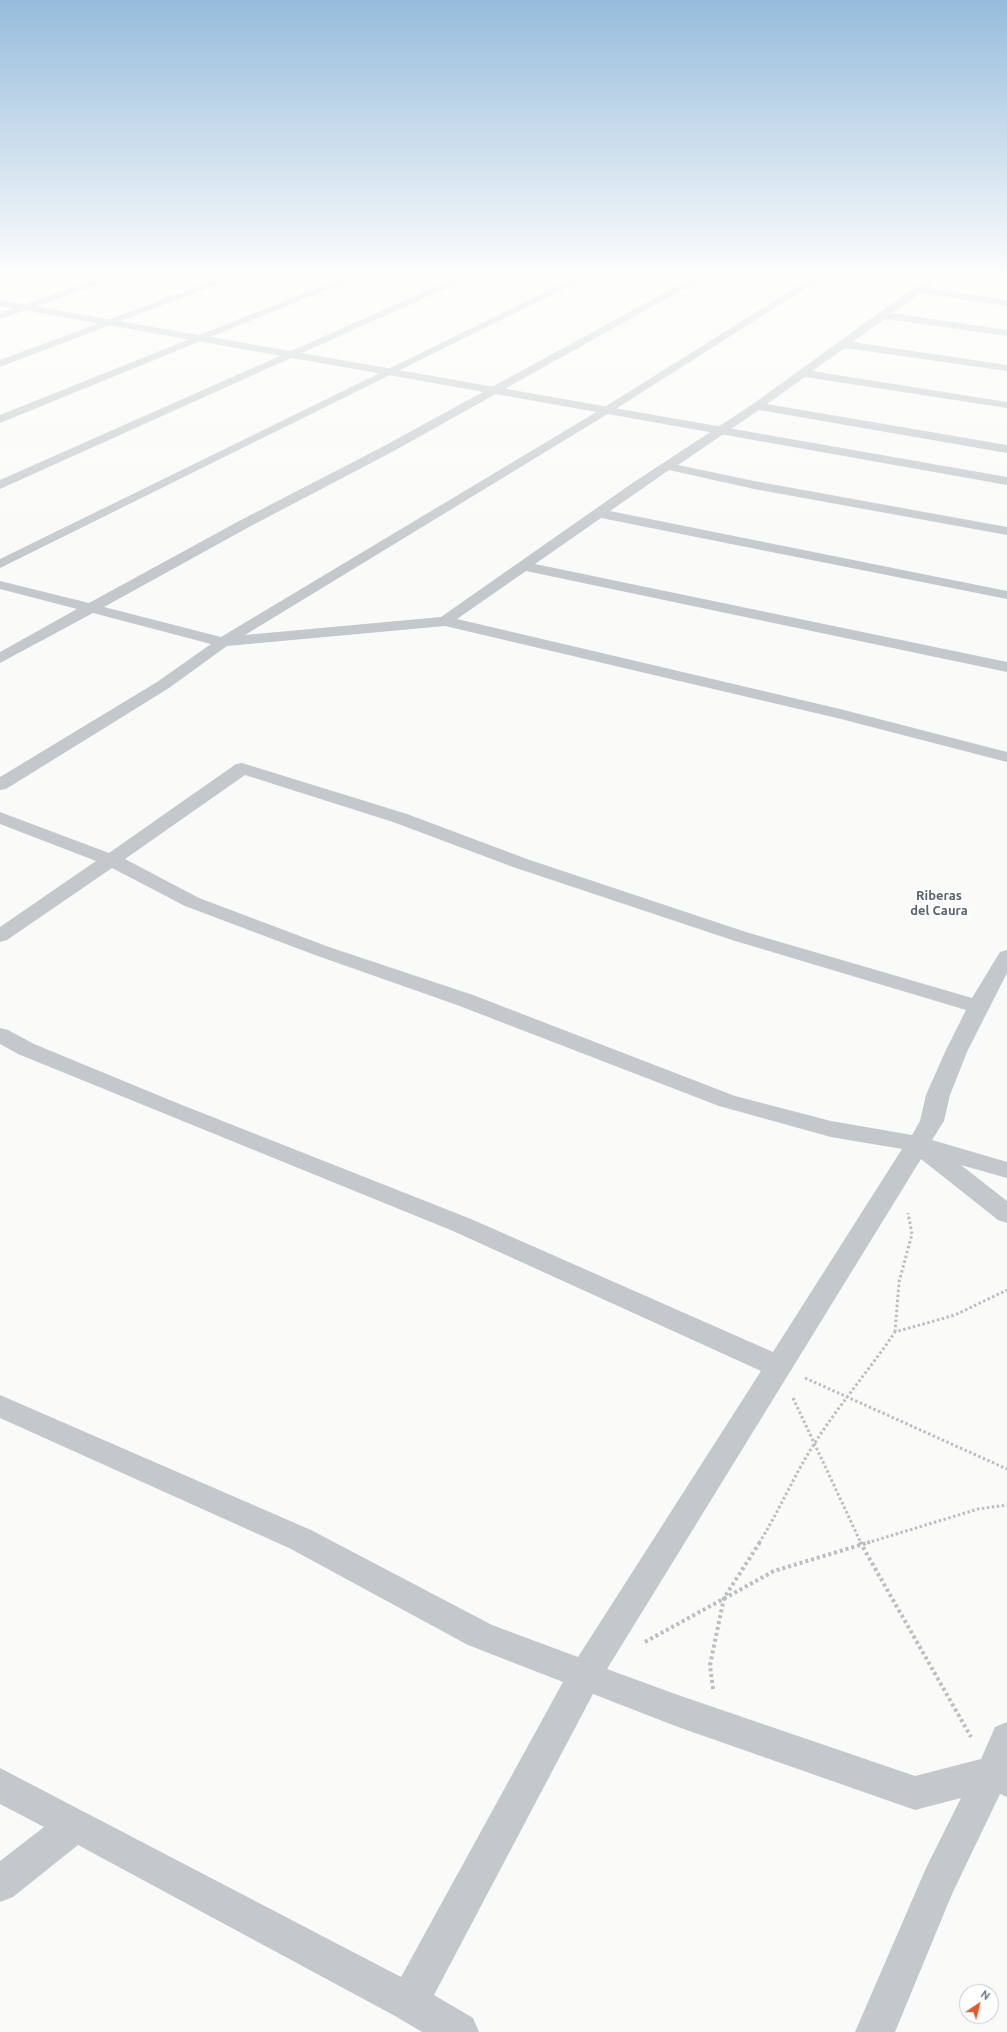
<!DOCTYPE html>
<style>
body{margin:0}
#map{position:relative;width:1007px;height:2032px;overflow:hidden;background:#fafaf8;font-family:Ubuntu,sans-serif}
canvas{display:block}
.north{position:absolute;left:959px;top:1984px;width:40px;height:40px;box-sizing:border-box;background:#fff;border:1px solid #c1c8cd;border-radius:50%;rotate:35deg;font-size:11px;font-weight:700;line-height:16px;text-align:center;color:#657683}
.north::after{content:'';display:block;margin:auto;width:14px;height:18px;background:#e4572e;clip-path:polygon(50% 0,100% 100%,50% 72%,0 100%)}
</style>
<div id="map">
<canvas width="1007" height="2032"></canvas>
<div class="north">N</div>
</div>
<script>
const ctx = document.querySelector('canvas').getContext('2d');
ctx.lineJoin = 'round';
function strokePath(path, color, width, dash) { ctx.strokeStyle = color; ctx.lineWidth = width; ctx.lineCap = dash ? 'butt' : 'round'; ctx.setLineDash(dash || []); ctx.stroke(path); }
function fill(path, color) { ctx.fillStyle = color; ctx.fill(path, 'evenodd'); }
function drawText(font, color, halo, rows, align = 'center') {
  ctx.font = font + ' Ubuntu,sans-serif'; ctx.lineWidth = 4; ctx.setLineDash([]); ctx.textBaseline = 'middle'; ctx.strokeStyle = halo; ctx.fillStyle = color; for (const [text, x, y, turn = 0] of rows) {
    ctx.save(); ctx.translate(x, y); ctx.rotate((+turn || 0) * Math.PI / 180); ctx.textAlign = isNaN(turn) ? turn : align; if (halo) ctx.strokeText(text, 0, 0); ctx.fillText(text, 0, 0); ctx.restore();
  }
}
strokePath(new Path2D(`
 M895,1332L899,1282L912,1234L908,1213
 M805,1378L1007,1469
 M793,1398L861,1543
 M759,1543C776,1516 789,1487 805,1459C831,1414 866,1375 895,1332L955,1315L1007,1290
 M867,1543L978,1509L1007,1505`), '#bbbfc2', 3, [2.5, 2.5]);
strokePath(new Path2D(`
 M860,1542L971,1737
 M645,1642L774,1571L870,1542
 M713,1689L710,1665L724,1598L760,1542`), '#bbbfc2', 4, [3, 3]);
fill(new Path2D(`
 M108,276H122L0,319V313Z
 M225,276H239L0,367V360Z
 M347,276H360L0,423V415Z
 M460,276H473L0,489V480Z
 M578,276H590L0,568V559Z
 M695,276H707L392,452L249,527L104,607L221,637L603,408L814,276H825L611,412L245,635L441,617L631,484L753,404L930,276H941L926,288L1007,300V306L920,293L892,313L1007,330V336L885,319L852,342L1007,365V371L845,348L812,371L1007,402V408L805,377L767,404L1007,445V453L759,410L678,465L754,481L1007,527V535L754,489L669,470L610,511L1007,591V599L601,518L535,564L1007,662V672L526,571L457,619L840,709L1007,752V762L837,718L445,626L227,646L169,688L6,789L0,790V777L157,682L211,644L93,613L0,663V652L77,609L0,589V581L89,603L239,521L384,446Z
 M242,763L407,814L527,859L746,932L972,998L1000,952L1007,950V973L967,1052L950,1095L944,1121L932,1140L1007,1162V1178L961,1165L1007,1201V1223L998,1220L921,1159L607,1669L678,1695L915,1776L981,1759L995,1727L1007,1722V1797L1000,1794L952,1894L895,2032H855L926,1868L961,1798L915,1810L678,1727L593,1694L434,1995L473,2018L479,2032H422L395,2016L78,1845L13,1897L0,1902V1861L44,1827L0,1804V1768L401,1977L563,1682L468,1645L289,1548L0,1418V1395L311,1530L492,1625L578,1657L761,1371L453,1231L18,1054L0,1044V1028L8,1030L34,1044L177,1103L471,1219L773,1352L902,1149L831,1137L719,1106L457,1005L315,955L185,906L112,868L7,940L0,942V927L96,861L0,824V812L109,853L236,764ZM245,775L393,822L513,867L732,940L966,1010L945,1052L926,1095L920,1121L912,1135L831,1121L735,1096L473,995L329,947L199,898L125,859Z`), '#c3c8cc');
fill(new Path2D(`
 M0,300L1007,477V485L0,306Z`), '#c3c8cc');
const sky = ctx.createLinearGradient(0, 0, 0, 561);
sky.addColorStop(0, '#96bcdc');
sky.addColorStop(0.49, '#fdfdfc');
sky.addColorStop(1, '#fdfdfc00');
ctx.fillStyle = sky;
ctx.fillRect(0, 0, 1007, 561);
drawText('bold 13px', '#57646e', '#fff', [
 ["Riberas",939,896],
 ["del Caura",939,911]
]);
</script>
